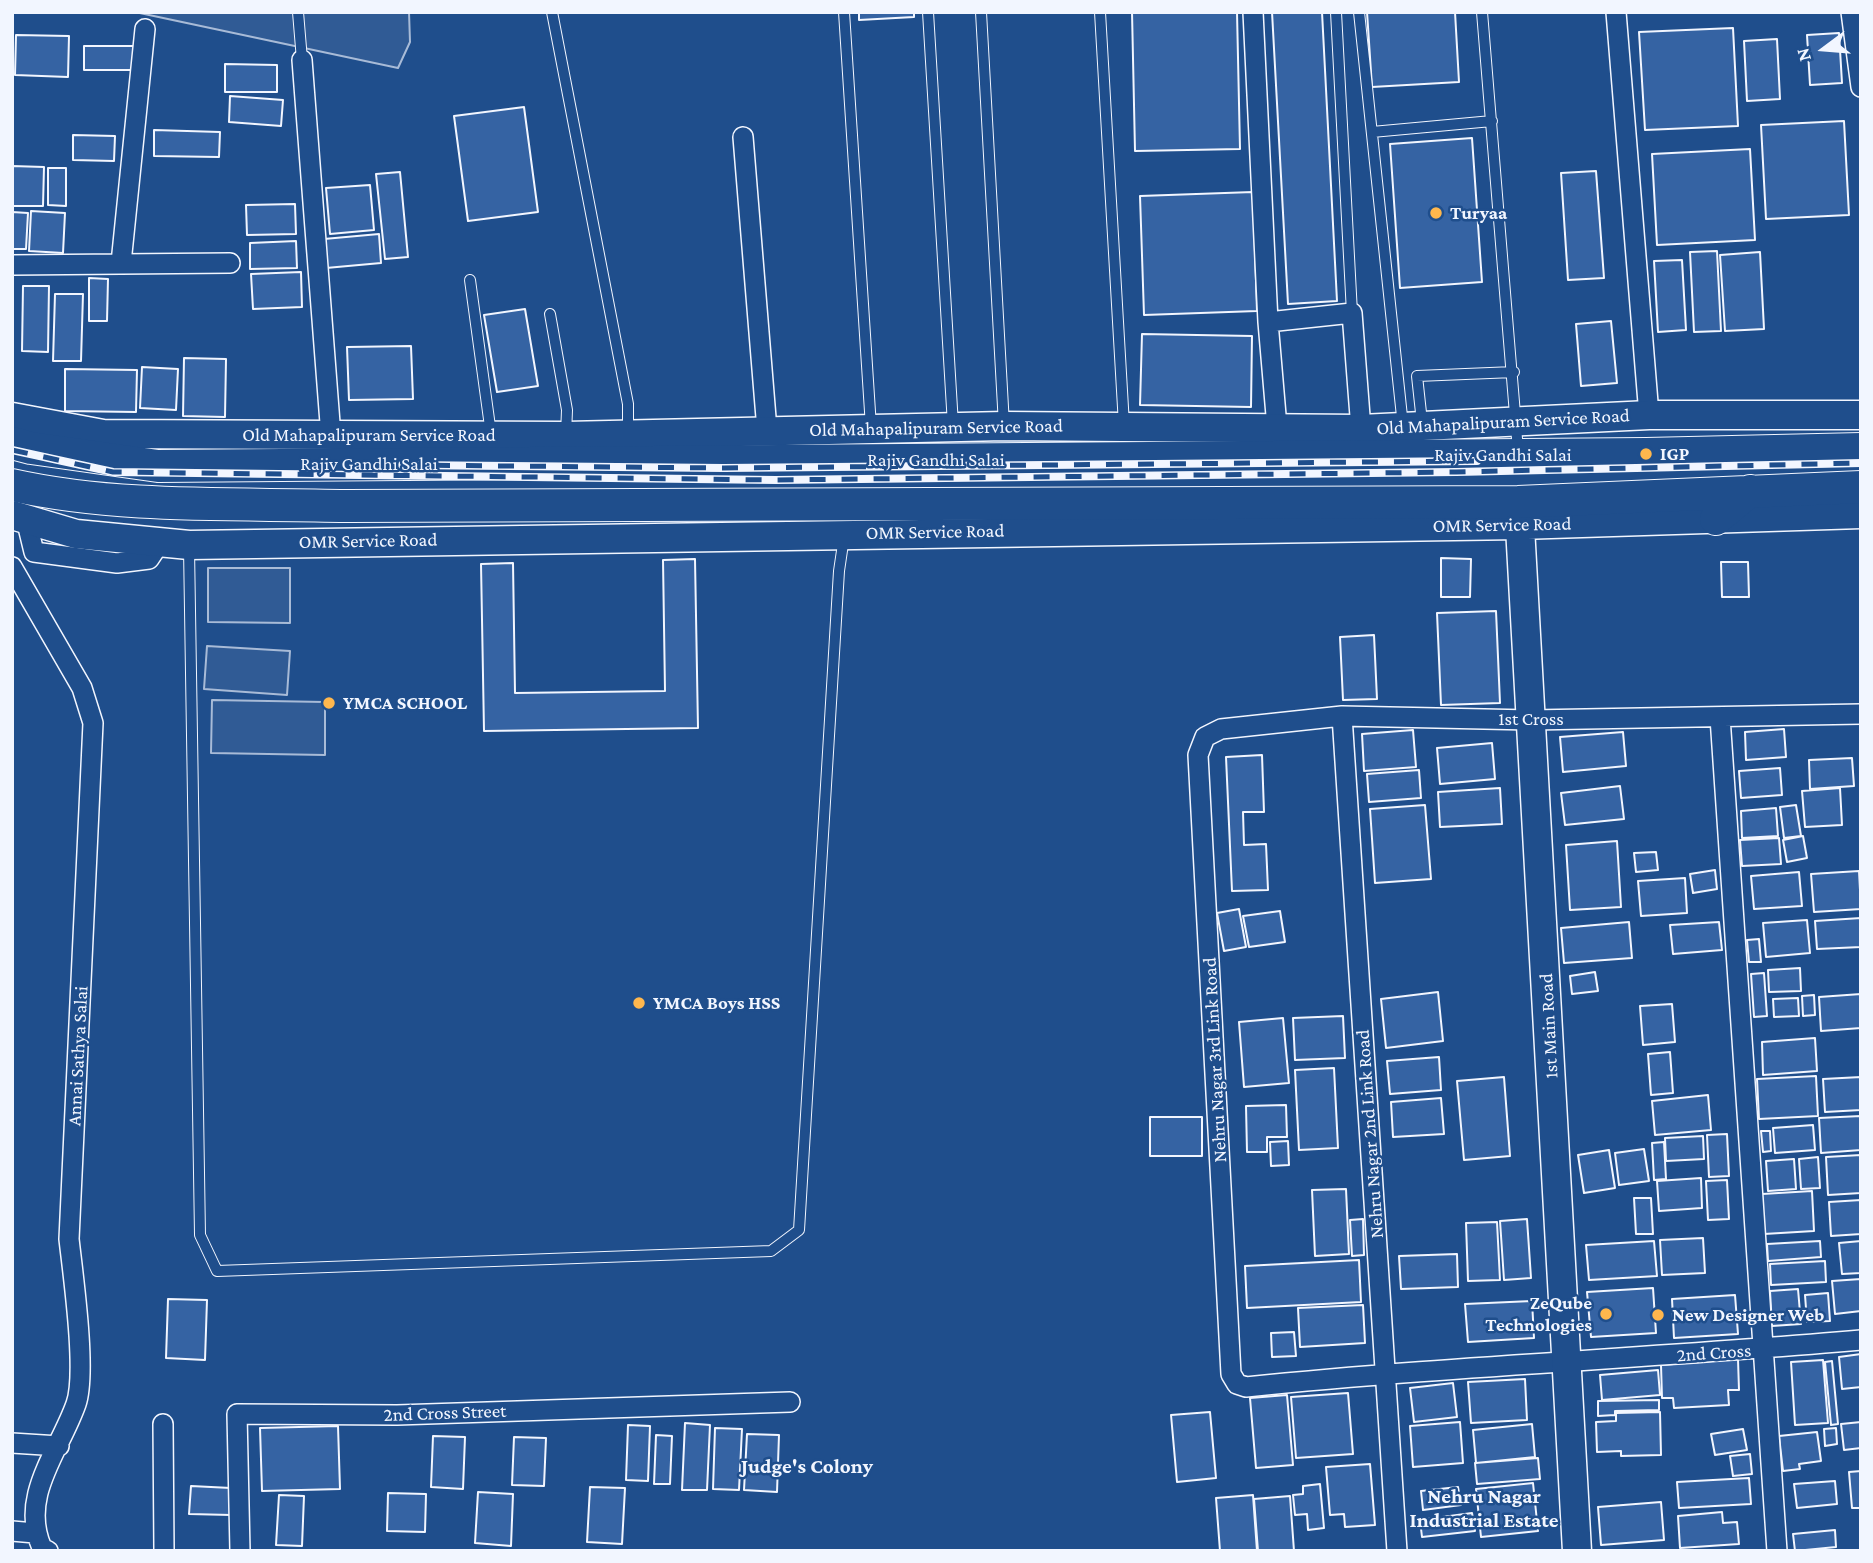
<!DOCTYPE html>
<style>
body{margin:0}
#map{position:relative;width:1873px;height:1563px;overflow:hidden;background:#1f4e8c;font-family:"Crimson Pro",serif}
canvas{display:block}
.frame{position:absolute;inset:0;border:14px solid #f2f6ff;pointer-events:none}
.north{position:absolute;left:1789px;top:14px;width:70px;height:70px;-webkit-text-stroke:5px #1f4e8c;paint-order:stroke;rotate:254deg;font-size:19px;font-weight:700;line-height:28px;text-align:center;color:#f2f6ff}
.north::after{content:'';display:block;margin:auto;width:24px;height:32px;background:#f2f6ff;clip-path:polygon(50% 0,100% 100%,50% 72%,0 100%)}
</style>
<div id="map">
<canvas width="1873" height="1563"></canvas>
<div class="frame"></div>
<div class="north">N</div>
</div>
<script>
const ctx = document.querySelector('canvas').getContext('2d');
ctx.lineJoin = 'round';
function fill(path, color) { ctx.fillStyle = color; ctx.fill(path, 'evenodd'); }
function strokePath(path, color, width, dash) { ctx.strokeStyle = color; ctx.lineWidth = width; ctx.lineCap = dash ? 'butt' : 'round'; ctx.setLineDash(dash || []); ctx.stroke(path); }
function drawText(font, color, halo, rows, align = 'center') {
  ctx.font = font + ' "Crimson Pro",serif'; ctx.lineWidth = 5; ctx.setLineDash([]); ctx.textBaseline = 'middle'; ctx.strokeStyle = halo; ctx.fillStyle = color; for (const [text, x, y, turn = 0] of rows) {
    ctx.save(); ctx.translate(x, y); ctx.rotate((+turn || 0) * Math.PI / 180); ctx.textAlign = isNaN(turn) ? turn : align; if (halo) ctx.strokeText(text, 0, 0); ctx.fillText(text, 0, 0); ctx.restore();
  }
}
const built = new Path2D(`
 M135,12H409L410,42L398,68Z
 M208,568H290V623L208,622Z
 M207,646L290,651L287,695L204,689Z
 M212,700L325,702V755L211,753Z`);
fill(built, '#305b95');
strokePath(built, '#a8bbd7', 2);
const building = new Path2D(`
 M859,12H914V17L859,20Z
 M1132,12H1237L1240,149L1135,151Z
 M1272,12H1322L1337,301L1288,304Z
 M1367,12H1455L1459,82L1372,87Z
 M1733,28L1738,126L1645,130L1639,32Z
 M1839,33L1842,83L1810,85L1807,35Z
 M16,35L69,36L68,77L15,75Z
 M1777,39L1780,99L1747,101L1744,41Z
 M84,46H138L137,70H84Z
 M225,64L277,65V92H225Z
 M230,96L283,100L281,126L229,122Z
 M524,107L538,212L468,221L454,116Z
 M1844,121L1849,215L1766,219L1761,125Z
 M154,130L220,132L219,157L154,156Z
 M73,135L115,136L114,161L73,160Z
 M1472,138L1482,282L1400,288L1390,144Z
 M1750,149L1755,240L1657,245L1652,154Z
 M12,166L44,167L43,206H12Z
 M48,168H66V206L48,205Z
 M1596,171L1604,278L1568,280L1561,173Z
 M400,172L408,257L385,259L376,174Z
 M370,185L374,230L330,234L326,188Z
 M1253,192L1257,311L1144,315L1140,196Z
 M295,204L296,234L247,235L246,205Z
 M31,211L65,213L63,253L29,251Z
 M12,212L28,213L26,249H12Z
 M379,234L381,263L326,268L324,239Z
 M296,241L297,268L250,269V243Z
 M1717,251L1721,331L1694,332L1690,252Z
 M1760,252L1764,329L1725,331L1720,255Z
 M1682,260L1686,330L1658,332L1654,261Z
 M301,272L302,307L253,309L251,274Z
 M89,278L108,279L107,321H89Z
 M23,286H49L48,352L22,351Z
 M55,294H83L81,361H53Z
 M525,309L538,386L497,392L484,315Z
 M1611,321L1617,383L1581,386L1576,324Z
 M1142,334L1252,336L1251,407L1140,405Z
 M411,346L413,399L349,400L347,347Z
 M184,358L226,359L225,417L183,416Z
 M142,367L178,369L176,410L140,408Z
 M65,369L137,370L136,412L65,411Z
 M1441,558L1471,559L1470,597H1441Z
 M695,559L698,728L484,731L481,564L513,563L515,693L665,691L663,560Z
 M1721,562H1748L1749,597H1722Z
 M1496,611L1500,703L1441,705L1437,613Z
 M1374,635L1377,699L1343,700L1340,637Z
 M1784,729L1786,757L1746,760L1745,732Z
 M1413,730L1416,767L1364,771L1362,734Z
 M1623,732L1626,766L1563,772L1560,737Z
 M1492,743L1495,779L1440,784L1437,748Z
 M1262,755L1264,812H1243L1244,845L1266,844L1268,890L1232,891L1226,757Z
 M1852,758L1854,786L1810,789L1809,760Z
 M1780,768L1782,795L1741,798L1739,771Z
 M1419,770L1421,798L1369,802L1367,774Z
 M1620,786L1624,819L1565,825L1561,793Z
 M1500,788L1502,824L1440,827L1438,792Z
 M1840,788L1842,825L1805,827L1802,791Z
 M1425,805L1431,879L1375,883L1370,809Z
 M1796,805L1801,836L1784,838L1780,807Z
 M1776,808L1778,836L1742,838L1741,811Z
 M1803,836L1807,858L1787,862L1783,840Z
 M1779,838L1781,864L1742,866L1740,840Z
 M1617,841L1621,907L1570,910L1566,845Z
 M1656,852L1658,870L1636,872L1634,853Z
 M1715,870L1717,889L1693,893L1690,874Z
 M1859,871L1861,909L1814,912L1811,874Z
 M1799,872L1802,906L1754,909L1751,876Z
 M1685,878L1687,913L1641,916L1638,881Z
 M1239,909L1246,947L1224,951L1217,913Z
 M1280,911L1285,942L1249,947L1243,916Z
 M1861,918V947L1817,949L1815,921Z
 M1807,920L1810,953L1766,957L1763,923Z
 M1629,922L1632,958L1564,963L1561,928Z
 M1719,922L1722,950L1673,954L1670,925Z
 M1759,939L1761,962H1749L1747,940Z
 M1800,968L1801,991L1769,992L1768,970Z
 M1595,972L1598,991L1572,994L1570,976Z
 M1764,973L1767,1016L1754,1017L1751,974Z
 M1438,992L1443,1041L1386,1048L1381,999Z
 M1861,994V1028L1821,1031L1819,997Z
 M1814,995L1815,1015L1803,1016L1802,996Z
 M1798,998L1799,1016L1774,1017L1773,999Z
 M1672,1004L1675,1042L1643,1045L1640,1006Z
 M1343,1016L1345,1058L1295,1060L1293,1018Z
 M1283,1018L1289,1083L1244,1087L1239,1022Z
 M1815,1038L1817,1071L1763,1075L1762,1042Z
 M1670,1052L1673,1093L1651,1095L1648,1054Z
 M1439,1057L1441,1090L1390,1094L1387,1061Z
 M1334,1068L1338,1148L1299,1150L1295,1070Z
 M1816,1076L1818,1116L1759,1119L1757,1079Z
 M1504,1077L1510,1156L1464,1160L1457,1081Z
 M1861,1077V1110L1825,1112L1823,1079Z
 M1708,1095L1711,1130L1655,1135L1652,1101Z
 M1441,1098L1444,1134L1393,1137L1391,1102Z
 M1286,1105L1287,1137H1267V1152H1247L1246,1106Z
 M1861,1116V1150L1821,1153L1819,1118Z
 M1150,1117H1202V1156H1150Z
 M1813,1125L1815,1150L1775,1153L1773,1128Z
 M1761,1131H1770L1771,1151L1763,1152Z
 M1727,1134L1729,1176L1709,1177L1707,1135Z
 M1703,1136L1704,1159L1666,1161L1665,1138Z
 M1288,1141L1289,1165L1271,1166L1270,1142Z
 M1664,1142L1666,1179L1654,1180L1652,1143Z
 M1644,1149L1649,1181L1619,1185L1615,1153Z
 M1609,1150L1615,1188L1584,1193L1578,1155Z
 M1861,1155V1193L1828,1195L1826,1157Z
 M1818,1157L1820,1188L1801,1189L1799,1159Z
 M1794,1159L1796,1189L1768,1191L1766,1161Z
 M1701,1178L1702,1208L1659,1211L1657,1181Z
 M1727,1180L1729,1219L1708,1220L1706,1181Z
 M1346,1189L1349,1254L1315,1256L1312,1190Z
 M1812,1191L1814,1231L1764,1234L1762,1194Z
 M1634,1198H1651L1653,1234H1636Z
 M1861,1200V1234L1831,1236L1829,1202Z
 M1363,1219L1364,1255L1352,1256L1350,1220Z
 M1527,1219L1531,1278L1504,1280L1500,1221Z
 M1497,1222L1500,1280L1468,1281L1466,1223Z
 M1703,1238L1705,1273L1662,1275L1660,1240Z
 M1654,1241L1657,1276L1589,1280L1586,1245Z
 M1820,1241L1821,1257L1768,1261L1767,1244Z
 M1861,1241V1273L1842,1274L1839,1243Z
 M1457,1254L1458,1287L1401,1289L1399,1256Z
 M1359,1260L1361,1302L1247,1308L1245,1266Z
 M1825,1261L1826,1282L1771,1285L1770,1264Z
 M1861,1279V1311L1835,1314L1832,1281Z
 M1653,1288L1656,1333L1591,1337L1587,1292Z
 M1798,1289L1801,1324L1772,1326L1770,1291Z
 M1828,1293L1830,1321L1807,1322L1805,1295Z
 M1735,1295L1738,1334L1674,1338L1672,1299Z
 M168,1299L207,1300L205,1360L166,1358Z
 M1532,1301L1534,1338L1468,1342L1465,1304Z
 M1363,1305L1365,1343L1300,1347L1298,1308Z
 M1294,1332L1296,1356L1272,1357L1271,1333Z
 M1861,1354V1387L1842,1389L1839,1357Z
 M1738,1359L1739,1390H1728L1729,1405L1674,1408L1673,1398H1662L1661,1365Z
 M1823,1360L1828,1423L1795,1425L1791,1362Z
 M1832,1361L1838,1424L1831,1425L1825,1362Z
 M1658,1370L1660,1395L1602,1400L1600,1375Z
 M1525,1379L1527,1420L1471,1423L1468,1382Z
 M1453,1383L1457,1417L1414,1422L1410,1388Z
 M1348,1393L1353,1454L1296,1458L1291,1397Z
 M1287,1395L1293,1465L1256,1468L1250,1398Z
 M1659,1400V1410L1615,1411V1415L1598,1416V1401Z
 M1210,1412L1216,1478L1177,1482L1171,1415Z
 M1660,1412L1661,1455L1621,1456V1451L1597,1452L1596,1422L1616,1421V1413Z
 M1460,1422L1463,1463L1413,1467L1410,1426Z
 M1861,1422V1448L1844,1450L1841,1424Z
 M685,1423L710,1425L707,1490H682Z
 M1532,1424L1535,1457L1476,1463L1473,1430Z
 M628,1425L650,1426L648,1481L626,1480Z
 M338,1426L340,1489L262,1491L260,1428Z
 M715,1428L742,1429L739,1490L713,1489Z
 M1836,1428L1837,1444L1825,1446L1824,1429Z
 M1743,1429L1747,1450L1715,1455L1711,1434Z
 M1817,1432L1821,1461L1799,1464L1800,1469L1783,1471L1779,1436Z
 M747,1434L779,1435L777,1492L744,1490Z
 M656,1435L672,1436L670,1484H654Z
 M433,1436L465,1437L463,1489L431,1487Z
 M514,1437L546,1438L544,1486L512,1485Z
 M1750,1454L1752,1474L1733,1476L1730,1456Z
 M1538,1458L1540,1479L1477,1484L1475,1463Z
 M1370,1464L1375,1525L1345,1527L1344,1514L1330,1515L1326,1467Z
 M1861,1471V1508H1852L1849,1472Z
 M1749,1478L1751,1504L1679,1508L1677,1482Z
 M1835,1481L1837,1504L1797,1508L1794,1484Z
 M1533,1483L1538,1531L1481,1537L1476,1489Z
 M1320,1484L1324,1528L1308,1530L1307,1514L1295,1515L1293,1495L1303,1494V1486Z
 M191,1486L231,1488V1515L189,1514Z
 M590,1487L625,1488L622,1544L587,1542Z
 M1458,1487L1461,1505L1423,1510L1421,1491Z
 M478,1492L513,1494L511,1546L475,1543Z
 M388,1493L426,1494L425,1532L387,1531Z
 M279,1495L304,1496L302,1546L276,1545Z
 M1253,1495L1257,1551H1220L1216,1498Z
 M1290,1496L1294,1551H1258L1254,1499Z
 M1661,1502L1664,1540L1601,1545L1598,1507Z
 M1722,1512L1723,1523L1737,1522L1739,1544L1680,1548L1678,1516Z
 M1472,1513L1475,1531L1422,1537L1420,1520Z
 M1835,1530L1836,1547L1795,1551L1793,1534Z`);
fill(building, '#3563a3');
strokePath(building, '#f2f6ff', 2);
const lane = new Path2D(`
 M298,12L302,60
 M552,12L628,404V433
 M844,12L871,427
 M928,12L953,425
 M981,12L1004,425
 M1100,12L1124,425
 M1336,12L1352,313
 M1359,12L1403,426
 M1482,12L1518,451
 M1372,132L1492,121
 M470,280L491,434
 M550,314L567,410L566,435
 M1422,422L1417,376L1514,372
 M189,548L200,1235L217,1271L771,1251L799,1230L839,571L844,537`);
const street = new Path2D(`
 M1253,12L1268,322L1277,427
 M1616,12L1649,415
 M1851,12L1861,87
 M302,60L331,436
 M743,137L767,430
 M121,263L145,29
 M12,265L230,263
 M1268,322L1352,313L1361,429
 M26,519L34,552L117,563L149,559L159,544
 M12,567L82,688L93,723L69,1239C73,1275 87,1373 76,1404C59,1452 19,1496 42,1548L48,1551
 M1861,714L1531,720L1342,716L1221,729L1205,737L1198,755L1231,1374L1237,1384L1246,1387C1450,1366 1656,1358 1861,1340
 M1342,716L1397,1551
 M1720,717L1777,1551
 M163,1424L164,1551
 M12,1443L59,1446
 M12,1531L35,1533
 M240,1551L237,1414L397,1415L790,1402`);
const secondary = new Path2D(`
 M12,417L103,434L566,436L1004,426L1361,429L1649,415H1861
 M1519,509L1577,1551
 M12,515L76,534L189,545L1520,525L1861,514`);
const primary = new Path2D(`
 M12,443L31,448L158,466L1646,454L1861,449
 M12,485C120,509 237,503 347,506L1518,502L1861,487
 M1716,519L1750,491`);
strokePath(lane, '#f2f6ff', 12);
strokePath(street, '#f2f6ff', 22);
strokePath(secondary, '#f2f6ff', 31);
strokePath(primary, '#f2f6ff', 34);
strokePath(lane, '#1f4e8c', 10);
strokePath(street, '#1f4e8c', 19);
strokePath(secondary, '#1f4e8c', 28);
strokePath(primary, '#1f4e8c', 32);
const rail = new Path2D(`
 M12,450L113,472L776,480L1456,472L1861,463
 M402,465L724,468L1477,461`);
strokePath(rail, '#f2f6ff', 8);
strokePath(rail, '#1f4e8c', 5, [16]);
for (const [x, y, r, color] of [
 [1436,213,7,"#ffb74d"],
 [1646,454,7,"#ffb74d"],
 [329,703,7,"#ffb74d"],
 [639,1003,7,"#ffb74d"],
 [1606,1314,7,"#ffb74d"],
 [1658,1315,7,"#ffb74d"]
]) { const dot = new Path2D(); dot.arc(x, y, r, 0, 2 * Math.PI); ctx.fillStyle = color; ctx.fill(dot); strokePath(dot, '#1f4e8c', 2.5); }
drawText('bold 19px', '#f2f6ff', '#1f4e8c', [
 ["Turyaa",1450,213],
 ["IGP",1660,454],
 ["YMCA SCHOOL",343,703],
 ["YMCA Boys HSS",653,1003],
 ["ZeQube",1592,1303,"right"],
 ["Technologies",1592,1325,"right"],
 ["New Designer Web",1672,1315]
], 'left');
drawText('19px', '#f2f6ff', '#1f4e8c', [
 ["Old Mahapalipuram Service Road",1503,422,-3],
 ["Old Mahapalipuram Service Road",936,428,-1],
 ["Old Mahapalipuram Service Road",369,435],
 ["Rajiv Gandhi Salai",1503,455],
 ["Rajiv Gandhi Salai",936,460],
 ["Rajiv Gandhi Salai",369,464],
 ["OMR Service Road",1502,525,-1],
 ["OMR Service Road",935,532,-1],
 ["OMR Service Road",368,541,-1],
 ["1st Cross",1531,719],
 ["1st Main Road",1549,1026,-93],
 ["Annai Sathya Salai",78,1056,-87],
 ["Nehru Nagar 3rd Link Road",1215,1060,-93],
 ["Nehru Nagar 2nd Link Road",1370,1134,-94],
 ["2nd Cross",1714,1353,-4],
 ["2nd Cross Street",445,1413,-2]
]);
drawText('bold 21px', '#f2f6ff', '#1f4e8c', [
 ["Judge's Colony",807,1467],
 ["Nehru Nagar",1484,1497],
 ["Industrial Estate",1484,1521]
]);
</script>
